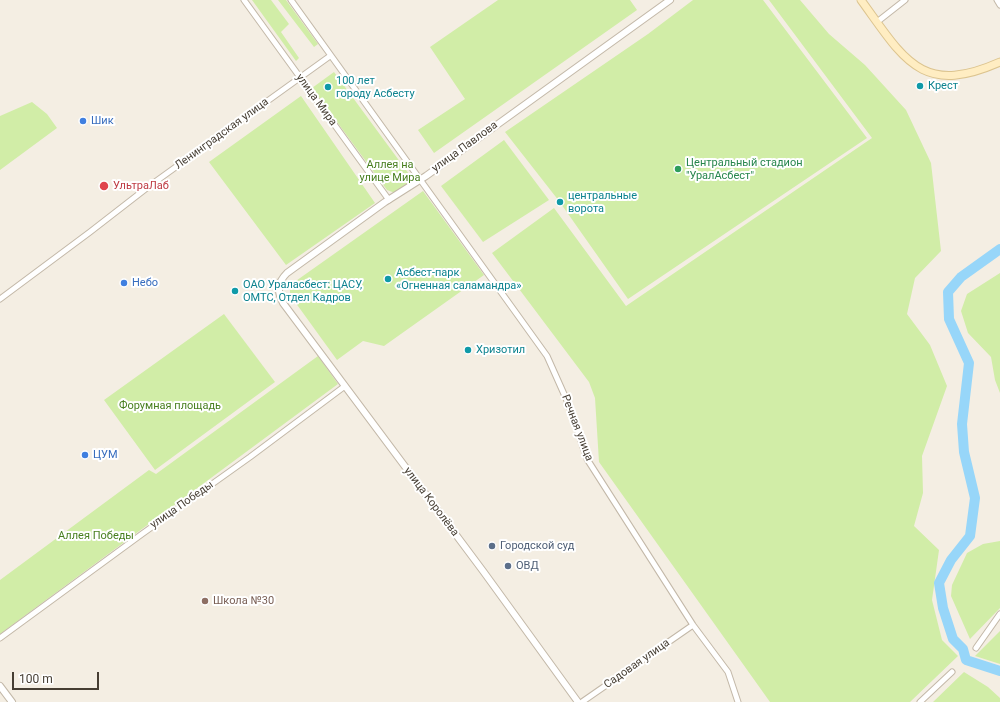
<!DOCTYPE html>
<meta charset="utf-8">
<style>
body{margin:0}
#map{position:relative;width:1000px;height:702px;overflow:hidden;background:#f4eee3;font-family:Roboto,sans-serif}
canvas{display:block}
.scale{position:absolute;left:12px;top:672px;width:87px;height:18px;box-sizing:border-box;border:2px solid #463e33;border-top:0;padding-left:5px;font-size:12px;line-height:14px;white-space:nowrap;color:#463e33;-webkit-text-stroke:3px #fff;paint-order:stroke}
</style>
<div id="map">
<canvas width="1000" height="702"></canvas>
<div class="scale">100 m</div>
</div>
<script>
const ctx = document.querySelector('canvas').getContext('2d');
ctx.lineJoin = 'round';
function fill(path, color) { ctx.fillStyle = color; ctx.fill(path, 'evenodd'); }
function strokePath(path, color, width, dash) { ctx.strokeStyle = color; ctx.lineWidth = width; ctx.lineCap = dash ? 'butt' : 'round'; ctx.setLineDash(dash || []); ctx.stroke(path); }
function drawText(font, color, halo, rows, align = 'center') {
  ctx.font = font + ' Roboto,sans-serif'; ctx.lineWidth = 4; ctx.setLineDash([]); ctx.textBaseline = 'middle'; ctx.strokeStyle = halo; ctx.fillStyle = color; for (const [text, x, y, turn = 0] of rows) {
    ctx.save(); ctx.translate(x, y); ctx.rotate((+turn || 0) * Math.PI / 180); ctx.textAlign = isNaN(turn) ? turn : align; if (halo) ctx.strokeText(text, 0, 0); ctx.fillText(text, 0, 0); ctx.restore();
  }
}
fill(new Path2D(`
 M252,0H271L289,24L281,32L299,58L296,61Z
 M278,0H286L318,44L314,47Z
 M498,0H630L637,10L434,153L418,130L465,99L430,47Z
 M693,0H763L867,138L628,299L559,201L505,132L648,34Z
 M769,0H800L829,34L865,65L906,110L931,163L941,251L915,278L907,314L930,345L947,386L922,456L923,493L914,526L939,550L932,600L942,640L958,656L910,702H770L599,462L595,398L589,382L492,253L554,208L626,306L872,138Z
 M334,72L409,174V183L395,193L387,190L312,88Z
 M301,96L375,203L286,265L209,162Z
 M32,102L47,114L57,128L0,170V116Z
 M504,140L549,200L483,242L441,186Z
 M423,191L484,275L384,346L363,341L337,360L290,295V288L293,283Z
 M1000,273V393L995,380L991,357L968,333L961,311L967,294Z
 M224,314L275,382L155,470L104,400Z
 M318,356L338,384L0,634V580L149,470L156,474Z
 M1000,541V608L970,639L951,596L952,585L967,553L983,544Z
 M1000,631V664L975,656Z
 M964,672L988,687L1000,698V702H933Z`), '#d1eda7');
strokePath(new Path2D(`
 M1000,249L961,277L948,292L949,319L969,363L962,424L964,452L975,498L970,536L951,560L939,583L943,608L953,639L963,649L966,660L1000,671`), '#97d6f9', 10);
const minor = new Path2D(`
 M244,0L389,200
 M291,0L547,356L568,403L587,459L693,625L728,672L738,702
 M997,0L1000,5
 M877,22L905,0
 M0,299L90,232L148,187L330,56
 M0,638L142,534L250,457L345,386
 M976,648L1000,614
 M582,702L693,625
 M920,702L952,672`);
const tertiary = new Path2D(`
 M0,686L12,702
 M578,702L483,571L283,303C277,291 277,283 287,273L385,202L426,176L670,0`);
const secondary = new Path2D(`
 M861,0C904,59 921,97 1000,62`);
strokePath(minor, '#c3b8a8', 7);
strokePath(tertiary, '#c3b8a8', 8);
strokePath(secondary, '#dcc48f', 9);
strokePath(minor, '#fff', 5);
strokePath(tertiary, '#fff', 6);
strokePath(secondary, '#ffedc2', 7);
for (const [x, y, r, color] of [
 [920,86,4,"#0f9aa8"],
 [328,87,4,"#0f9aa8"],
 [83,121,4,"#3f7fe0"],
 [678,169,4,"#2e9e5b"],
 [104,186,5,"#e0444e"],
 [560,202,4,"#0f9aa8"],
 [388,279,4,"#0f9aa8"],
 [124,283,4,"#3f7fe0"],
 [235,291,4,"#0f9aa8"],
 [468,350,4,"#0f9aa8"],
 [85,455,4,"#3f7fe0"],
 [492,546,4,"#5c6f8a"],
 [508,566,4,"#5c6f8a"],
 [205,601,4,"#8d6e63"]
]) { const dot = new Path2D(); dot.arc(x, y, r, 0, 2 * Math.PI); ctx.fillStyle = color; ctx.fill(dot); strokePath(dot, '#fff', 1.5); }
drawText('11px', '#0d838f', '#fff', [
 ["100 лет",336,81],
 ["городу Асбесту",336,94],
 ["Крест",928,86],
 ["центральные",568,196],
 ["ворота",568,209],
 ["Асбест-парк",396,273],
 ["«Огненная саламандра»",396,286],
 ["ОАО Ураласбест: ЦАСУ,",243,285],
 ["ОМТС, Отдел Кадров",243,298],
 ["Хризотил",476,350]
], 'left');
drawText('11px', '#463e33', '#fff', [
 ["улица Мира",316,100,54],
 ["Ленинградская улица",222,134,-36],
 ["улица Павлова",465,147,-36],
 ["Речная улица",577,428,69],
 ["улица Королёва",431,502,53],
 ["улица Победы",182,505,-35],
 ["Садовая улица",637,664,-35]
]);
drawText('11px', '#366cbe', '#fff', [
 ["Шик",91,121],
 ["Небо",132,283],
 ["ЦУМ",93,455]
], 'left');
drawText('11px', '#27864d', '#fff', [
 ["Центральный стадион",686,163],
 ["\"УралАсбест\"",686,176]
], 'left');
drawText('11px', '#487f1f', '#fff', [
 ["Аллея на",390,165],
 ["улице Мира",390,178],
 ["Форумная площадь",170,406],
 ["Аллея Победы",96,536]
]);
drawText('11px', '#be3a42', '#fff', [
 ["УльтраЛаб",113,186]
], 'left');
drawText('11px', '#4e5e75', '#fff', [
 ["Городской суд",500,546],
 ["ОВД",516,566]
], 'left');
drawText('11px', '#785e54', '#fff', [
 ["Школа №30",213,601]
], 'left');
</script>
